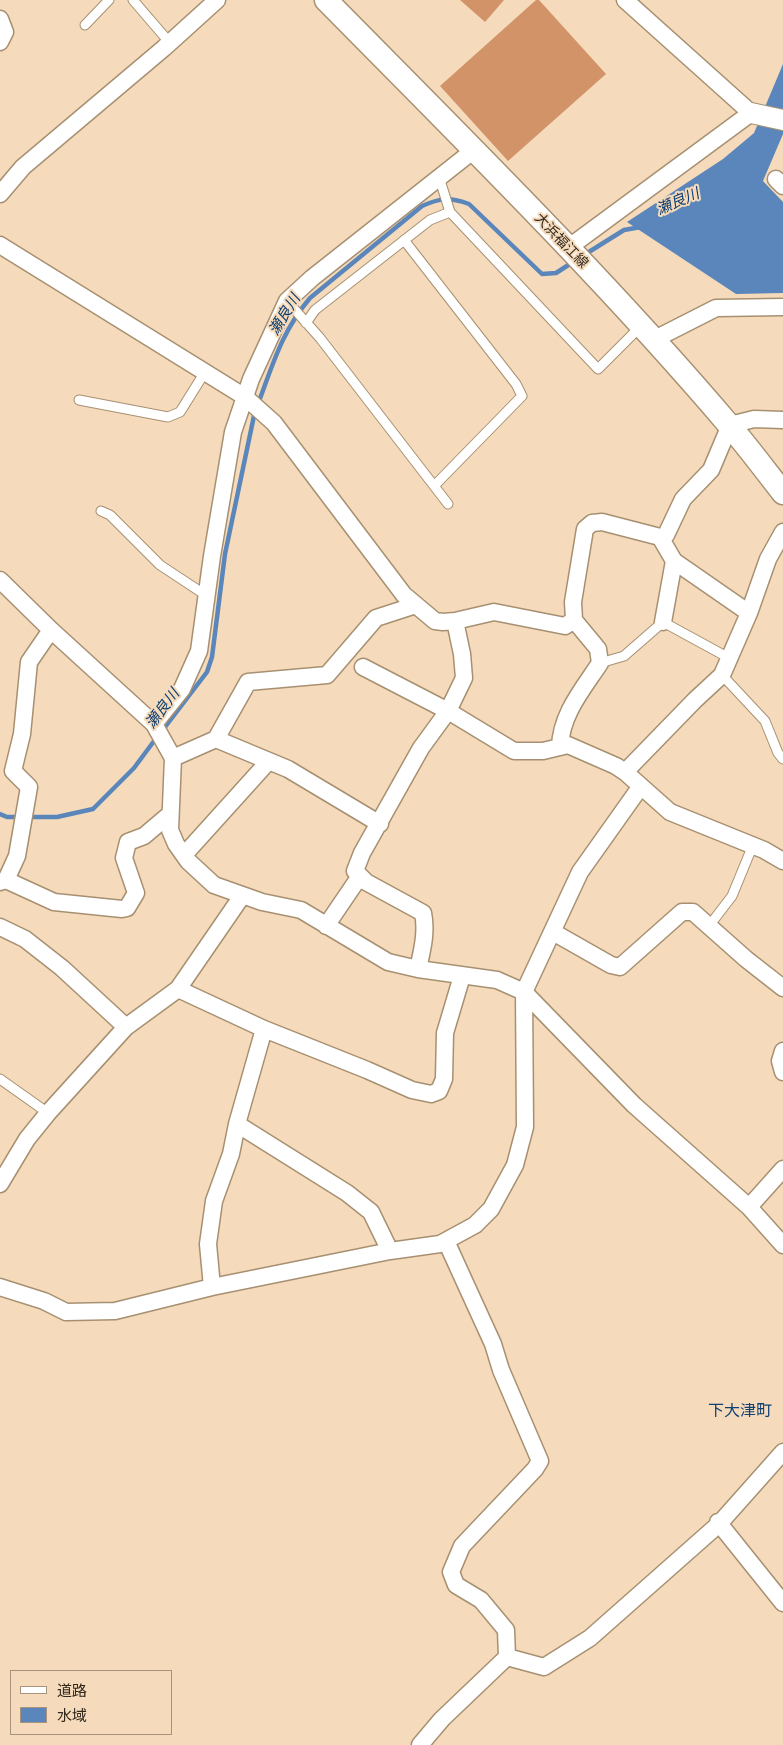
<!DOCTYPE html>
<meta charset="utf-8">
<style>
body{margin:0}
#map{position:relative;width:783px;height:1745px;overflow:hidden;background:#f5dbbb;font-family:"Fira Sans","Noto Sans JP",sans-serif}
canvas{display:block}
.legend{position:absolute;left:10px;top:1670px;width:162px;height:65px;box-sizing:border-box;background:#f5dbbb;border:1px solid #a7937b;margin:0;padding:6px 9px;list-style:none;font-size:15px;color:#32281c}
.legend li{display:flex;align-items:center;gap:10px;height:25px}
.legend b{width:25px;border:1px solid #a7937b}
</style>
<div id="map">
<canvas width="783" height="1745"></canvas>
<ul class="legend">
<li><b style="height:6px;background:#fff"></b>道路</li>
<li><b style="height:14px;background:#5a86bb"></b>水域</li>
</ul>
</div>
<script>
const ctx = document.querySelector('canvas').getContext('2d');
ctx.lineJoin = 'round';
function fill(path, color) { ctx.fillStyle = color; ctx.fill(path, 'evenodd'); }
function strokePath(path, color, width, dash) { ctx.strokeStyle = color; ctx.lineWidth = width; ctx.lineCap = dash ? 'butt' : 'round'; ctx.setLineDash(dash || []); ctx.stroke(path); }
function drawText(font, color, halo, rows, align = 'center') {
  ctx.font = font + ' "Fira Sans","Noto Sans JP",sans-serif'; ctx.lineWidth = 4; ctx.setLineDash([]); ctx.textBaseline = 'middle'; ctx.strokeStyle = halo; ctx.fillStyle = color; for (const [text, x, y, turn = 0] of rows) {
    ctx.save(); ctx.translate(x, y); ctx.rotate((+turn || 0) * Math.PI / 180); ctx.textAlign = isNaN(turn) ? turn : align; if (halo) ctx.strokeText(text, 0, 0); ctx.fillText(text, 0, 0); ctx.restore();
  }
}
fill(new Path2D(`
 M783,64V134L763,181L783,202V293L736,294L627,222L723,159L754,133Z`), '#5a86bb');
strokePath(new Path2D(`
 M584,255L624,230L641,227
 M258,404C273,364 282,331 310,298L422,206C440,198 450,197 469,204L542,274L556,273L573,262
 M162,731L207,672L212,657L225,554L255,411
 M0,814L7,817H57L93,809L134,768L157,737`), '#5a86bb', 4.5);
fill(new Path2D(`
 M460,0H504L485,22Z
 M536,0H539L606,74L508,161L440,86Z`), '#d29369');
const service = new Path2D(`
 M133,0L170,43
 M85,25L109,0
 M439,177L450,212L598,369L641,326
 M404,240L516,384L522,396L434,486
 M287,301L320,338L448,504
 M306,323L315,310L430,220L450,212
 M79,400L168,417L180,412L205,372
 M101,511L110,515L160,565L207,596
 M600,663L624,656L663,622L729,658
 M722,675L765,721L778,753L783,759
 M709,926L732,896L753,845
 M0,1079L48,1113`);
const minor = new Path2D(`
 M0,19L5,32L0,42
 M776,179L783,186
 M0,194L23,167L164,48L217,0
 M0,245L245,397L274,423L404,595L435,621L443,622L455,621L494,612L565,626L574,620
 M568,248L751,113L625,0
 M653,340L716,308L783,307
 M660,537L674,561L749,613
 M0,580L51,630L154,724L173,758L170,830L176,844L188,861L214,885L262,902L301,910L388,962L418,969L497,980L524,992L634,1105L749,1207L783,1245
 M663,622L674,561
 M363,667L448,711L514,751H543L568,745L616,766L625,772L670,812L764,850L783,861
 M154,724L182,689L199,651L212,556L233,432L251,379L287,301L312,278L474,150
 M216,739L288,769L380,824
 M560,747C561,714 583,689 600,663L598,649L574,620L573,602L585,529L592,523L602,522L660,537L666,535L683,499L711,470L730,425L754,419L783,420
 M173,758L216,739L248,682L327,675L376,618L416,605
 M625,772L695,700L722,675L749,613L768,559L783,532
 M184,855L268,762
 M6,880L17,856L29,787L13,771L22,734L29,662L51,630
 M0,882L6,880L54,902L122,909L127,908L136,893L124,858L128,842L144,836L170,814
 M326,926L360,876
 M0,927L25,939L62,968L126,1027
 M553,932L611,965L620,967L682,912H693L746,959L783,988
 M418,969C422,951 427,932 423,913L366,882L355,871L362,853L421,748L448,711L464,678L462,654L455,621
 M178,989L264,1029L367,1070L412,1090L431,1094L439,1091L444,1079L445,1033L462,976
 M783,1051L780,1061L783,1072
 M237,1124L347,1193L371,1212L390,1251
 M0,1184L27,1139L48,1113L126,1027L178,989L242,896
 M749,1207L783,1169
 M0,1287L44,1301L66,1312L115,1311L212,1287L390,1251L440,1244L475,1225L491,1209L515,1165L525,1127L524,992L580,872L641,786
 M212,1287L208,1244L214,1201L231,1154L237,1124L264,1029
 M718,1522L783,1603
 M507,1657L544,1667L590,1638L719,1524L783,1452
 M420,1745L442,1719L507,1657L506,1630L481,1600L456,1585L451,1572L462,1546L535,1469L540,1461L501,1370L493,1344L446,1241`);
const tertiary = new Path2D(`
 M751,113L783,120`);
const secondary = new Path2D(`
 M326,0C463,139 602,276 729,425C748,447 765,470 783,493`);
strokePath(service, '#a79071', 11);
strokePath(minor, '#a79071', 19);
strokePath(tertiary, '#a79071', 22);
strokePath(secondary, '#a79071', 25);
strokePath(service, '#fff', 9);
strokePath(minor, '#fff', 16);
strokePath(tertiary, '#fff', 20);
strokePath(secondary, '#fff', 22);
drawText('14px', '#32281c', '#f5dbbb', [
 ["大浜福江線",561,241,46]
]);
drawText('italic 15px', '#0b3b6d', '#f5dbbb', [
 ["瀬良川",678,202,-23],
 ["瀬良川",285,315,-58],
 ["瀬良川",163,709,-53]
]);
drawText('16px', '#114073', '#f5dbbb', [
 ["下大津町",740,1412]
]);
</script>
